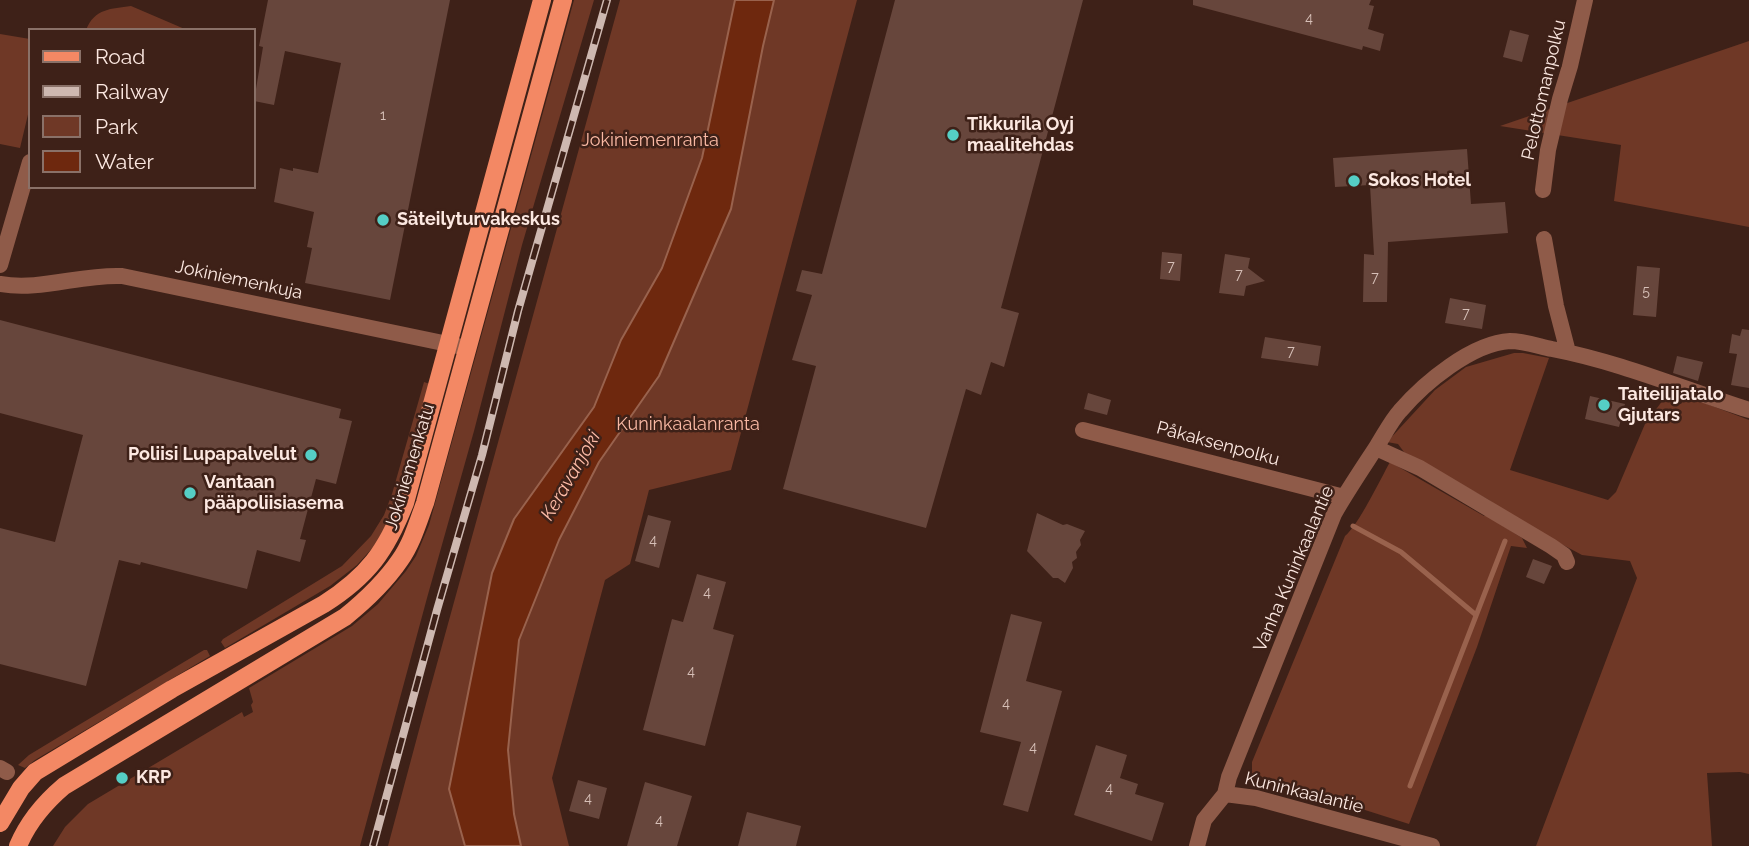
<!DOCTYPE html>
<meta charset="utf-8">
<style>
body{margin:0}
#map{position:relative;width:1749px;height:846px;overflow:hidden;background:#3e2118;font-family:Raleway,sans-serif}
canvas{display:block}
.legend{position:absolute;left:28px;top:28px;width:228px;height:161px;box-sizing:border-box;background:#3e2118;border:2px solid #8a7168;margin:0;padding:9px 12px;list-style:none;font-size:21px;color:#fce8e1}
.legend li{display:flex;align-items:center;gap:14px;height:35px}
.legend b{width:35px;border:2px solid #8a7168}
</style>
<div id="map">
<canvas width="1749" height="846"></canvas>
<ul class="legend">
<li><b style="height:9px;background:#f38864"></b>Road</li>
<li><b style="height:9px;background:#ceb8b0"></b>Railway</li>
<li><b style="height:19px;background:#6f3826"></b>Park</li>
<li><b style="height:19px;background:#6e280e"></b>Water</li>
</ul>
</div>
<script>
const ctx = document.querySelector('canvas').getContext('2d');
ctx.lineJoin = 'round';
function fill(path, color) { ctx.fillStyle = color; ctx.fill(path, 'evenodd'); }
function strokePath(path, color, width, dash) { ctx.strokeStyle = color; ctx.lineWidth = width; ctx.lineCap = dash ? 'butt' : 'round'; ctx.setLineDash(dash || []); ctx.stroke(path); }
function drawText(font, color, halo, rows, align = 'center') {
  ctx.font = font + ' Raleway,sans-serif'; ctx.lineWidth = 5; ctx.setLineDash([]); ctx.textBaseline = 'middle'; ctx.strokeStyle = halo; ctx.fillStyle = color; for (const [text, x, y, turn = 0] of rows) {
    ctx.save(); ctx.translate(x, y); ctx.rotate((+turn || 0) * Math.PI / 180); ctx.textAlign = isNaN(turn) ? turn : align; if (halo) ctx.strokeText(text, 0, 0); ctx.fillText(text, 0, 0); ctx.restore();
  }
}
fill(new Path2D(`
 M574,0H594L522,245L474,431L427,598L360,846H53L65,827L88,804L242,712L244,717L253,712L251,705L253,702L249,688L352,626L378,604L406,571L416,556L429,525Z
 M620,0H735L702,158L662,268L621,340L594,407L514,519L492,573L449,789L465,846H388L427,700Z
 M774,0H857L731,470L649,490L630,564L605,580L552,778L569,846H521L514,814L508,750L519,640L559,540L599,462L659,376L731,209L763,46Z
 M131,6L187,30H86C95,8 111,9 131,6Z
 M0,34L30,39V106L20,148L0,144Z
 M1749,41V227L1614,201L1621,145L1500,126Z
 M1514,353H1523L1549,358L1510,470L1608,500L1616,492L1645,424L1663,400L1681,404L1686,396L1749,420V774L1740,772L1707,773L1712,846H1536L1637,578L1630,561L1582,555L1518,521L1489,500L1404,452L1398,444L1387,442L1435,390L1466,367Z
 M424,382L430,384L398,502L376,544L357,565L330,586L225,648L221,642L223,639L342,566L371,536L384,515L392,494Z
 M1390,462L1484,516L1486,515L1522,538L1527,548L1511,546L1477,647L1409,824L1252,774V762L1345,536C1358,526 1381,478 1390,462Z
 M204,650H207L210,656L35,760L25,768L18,765L29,755L67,732Z`), '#6f3826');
const water = new Path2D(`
 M735,0H774L763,46L731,209L659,376L599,462L559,540L519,640L508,750L514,814L521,846H465L449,789L492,573L514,519L594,407L621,340L662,268L702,158Z`);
fill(water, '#6e280e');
strokePath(water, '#99624d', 2);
strokePath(new Path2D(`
 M1353,526L1401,552L1476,615
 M1410,786L1505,541`), '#99624d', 5);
fill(new Path2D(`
 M268,0H450L390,300L305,283L312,248L307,247L314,212L274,202L280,168L293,171V168L318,173L341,63L285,51L274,105L254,101L263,47L259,46Z
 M895,0H1083L1001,308L1019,313L1004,367L991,362L981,395L966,389L926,528L783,489L816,366L792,360L812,295L796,291L802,270L822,274Z
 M1193,0H1371L1369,5L1374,6L1368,29L1384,34L1380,51L1363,46L1362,50L1193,5Z
 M1510,30L1529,35L1522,62L1503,57Z
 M1467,149L1471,204L1505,202L1508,233L1388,242L1387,302H1363L1364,254L1374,255L1370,185L1335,187L1333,158Z
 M1162,252L1182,254L1180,281L1160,279Z
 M1225,254L1250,258L1248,268L1265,281L1246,286L1244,296L1219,293Z
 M1637,266L1660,268L1656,317L1633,315Z
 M1450,298L1486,305L1482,329L1445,323Z
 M0,320L341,409L339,418L352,421L336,484L316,479L300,539L306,540L300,562L257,550L247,589L141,562L140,565L119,560L86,686L0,664V528L55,542L83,435L0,413Z
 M1742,329L1749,330V388L1731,385L1737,354L1729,353L1732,334L1740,336Z
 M1265,337L1321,346L1318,366L1261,358Z
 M1677,356L1703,362L1698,381L1673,373Z
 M1088,393L1111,400L1107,415L1084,409Z
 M1590,396L1625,404L1619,427L1585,419Z
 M1037,513L1063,525L1067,524L1085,531L1080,540L1081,545L1076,552L1077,558L1072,562L1073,568L1065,583L1058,578H1053L1027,551Z
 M648,515L671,521L659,568L635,561Z
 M1533,559L1552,566L1544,584L1526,577Z
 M697,574L726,582L713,629L734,635L705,746L643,730L672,619L683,622Z
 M1011,614L1042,622L1026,681L1062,691L1028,812L1003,805L1021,742L980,732Z
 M1096,745L1127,755L1120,778L1138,784L1135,794L1164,803L1152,841L1074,815Z
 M578,780L607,788L599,819L569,811Z
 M645,782L692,796L677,846H627Z
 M747,812L801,826L796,846H738Z`), '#67463c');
strokePath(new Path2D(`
 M1543,190L1548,150L1560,99L1570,66L1585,0
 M1544,239L1556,306L1568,352
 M0,265L30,162
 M0,284C41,291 81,274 122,276L467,348
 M1083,430L1344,497
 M1376,448L1420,468L1551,546L1564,555L1567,562
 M0,768L7,772
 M1225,794L1256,798L1432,846
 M1197,846L1204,820L1225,794L1229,777L1334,514C1347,491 1362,469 1377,446C1384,435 1391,421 1400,411C1424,383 1472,343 1510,341C1523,341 1538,346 1552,349C1620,362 1683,389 1749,410`), '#8f5b49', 16);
strokePath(new Path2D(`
 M0,823L21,788L35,772L172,689L324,604C368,576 386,551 405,503L542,0
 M18,846C28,822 44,803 64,786L345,617C366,600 385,582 400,560C412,543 418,522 425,503L563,0`), '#f38864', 18);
const rail = new Path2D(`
 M373,846L437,610L482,455L518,311L607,0`);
strokePath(rail, '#ceb8b0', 8);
strokePath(rail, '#3e2118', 5, [16]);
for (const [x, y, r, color] of [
 [953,135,7,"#55cec5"],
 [1354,181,7,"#55cec5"],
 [383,220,7,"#55cec5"],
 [1604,405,7,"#55cec5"],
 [311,455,7,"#55cec5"],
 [190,493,7,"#55cec5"],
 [122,778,7,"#55cec5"]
]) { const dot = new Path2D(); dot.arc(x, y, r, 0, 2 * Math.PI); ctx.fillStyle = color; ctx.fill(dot); strokePath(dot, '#3e2118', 2.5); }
drawText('14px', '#d7c0b8', null, [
 ["4",1309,19],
 ["1",383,116],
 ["7",1171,267],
 ["7",1239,275],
 ["7",1375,278],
 ["5",1646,292],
 ["7",1466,314],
 ["7",1291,352],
 ["4",653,541],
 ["4",707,593],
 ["4",691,672],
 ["4",1006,704],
 ["4",1033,748],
 ["4",1109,789],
 ["4",588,799],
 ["4",659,821]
]);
drawText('18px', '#fce8e1', '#3e2118', [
 ["Pelottomanpolku",1544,90,-77],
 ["Jokiniemenkuja",239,280,12],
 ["Påkaksenpolku",1218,444,15],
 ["Jokiniemenkatu",410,467,-73],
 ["Vanha Kuninkaalantie",1294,569,-67],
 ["Kuninkaalantie",1304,793,14]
]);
drawText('bold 18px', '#fce8e1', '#3e2118', [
 ["Tikkurila Oyj",967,125],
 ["maalitehdas",967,146],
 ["Sokos Hotel",1368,181],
 ["Säteilyturvakeskus",397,220],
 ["Taiteilijatalo",1618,395],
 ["Gjutars",1618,416],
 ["Poliisi Lupapalvelut",297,455,"right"],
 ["Vantaan",204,483],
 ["pääpoliisiasema",204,504],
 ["KRP",136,778]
], 'left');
drawText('18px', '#fab9a4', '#3e2118', [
 ["Jokiniemenranta",650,141],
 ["Kuninkaalanranta",688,425]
]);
drawText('italic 19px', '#ffbda8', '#3e2118', [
 ["Keravanjoki",571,476,-60]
]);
</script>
